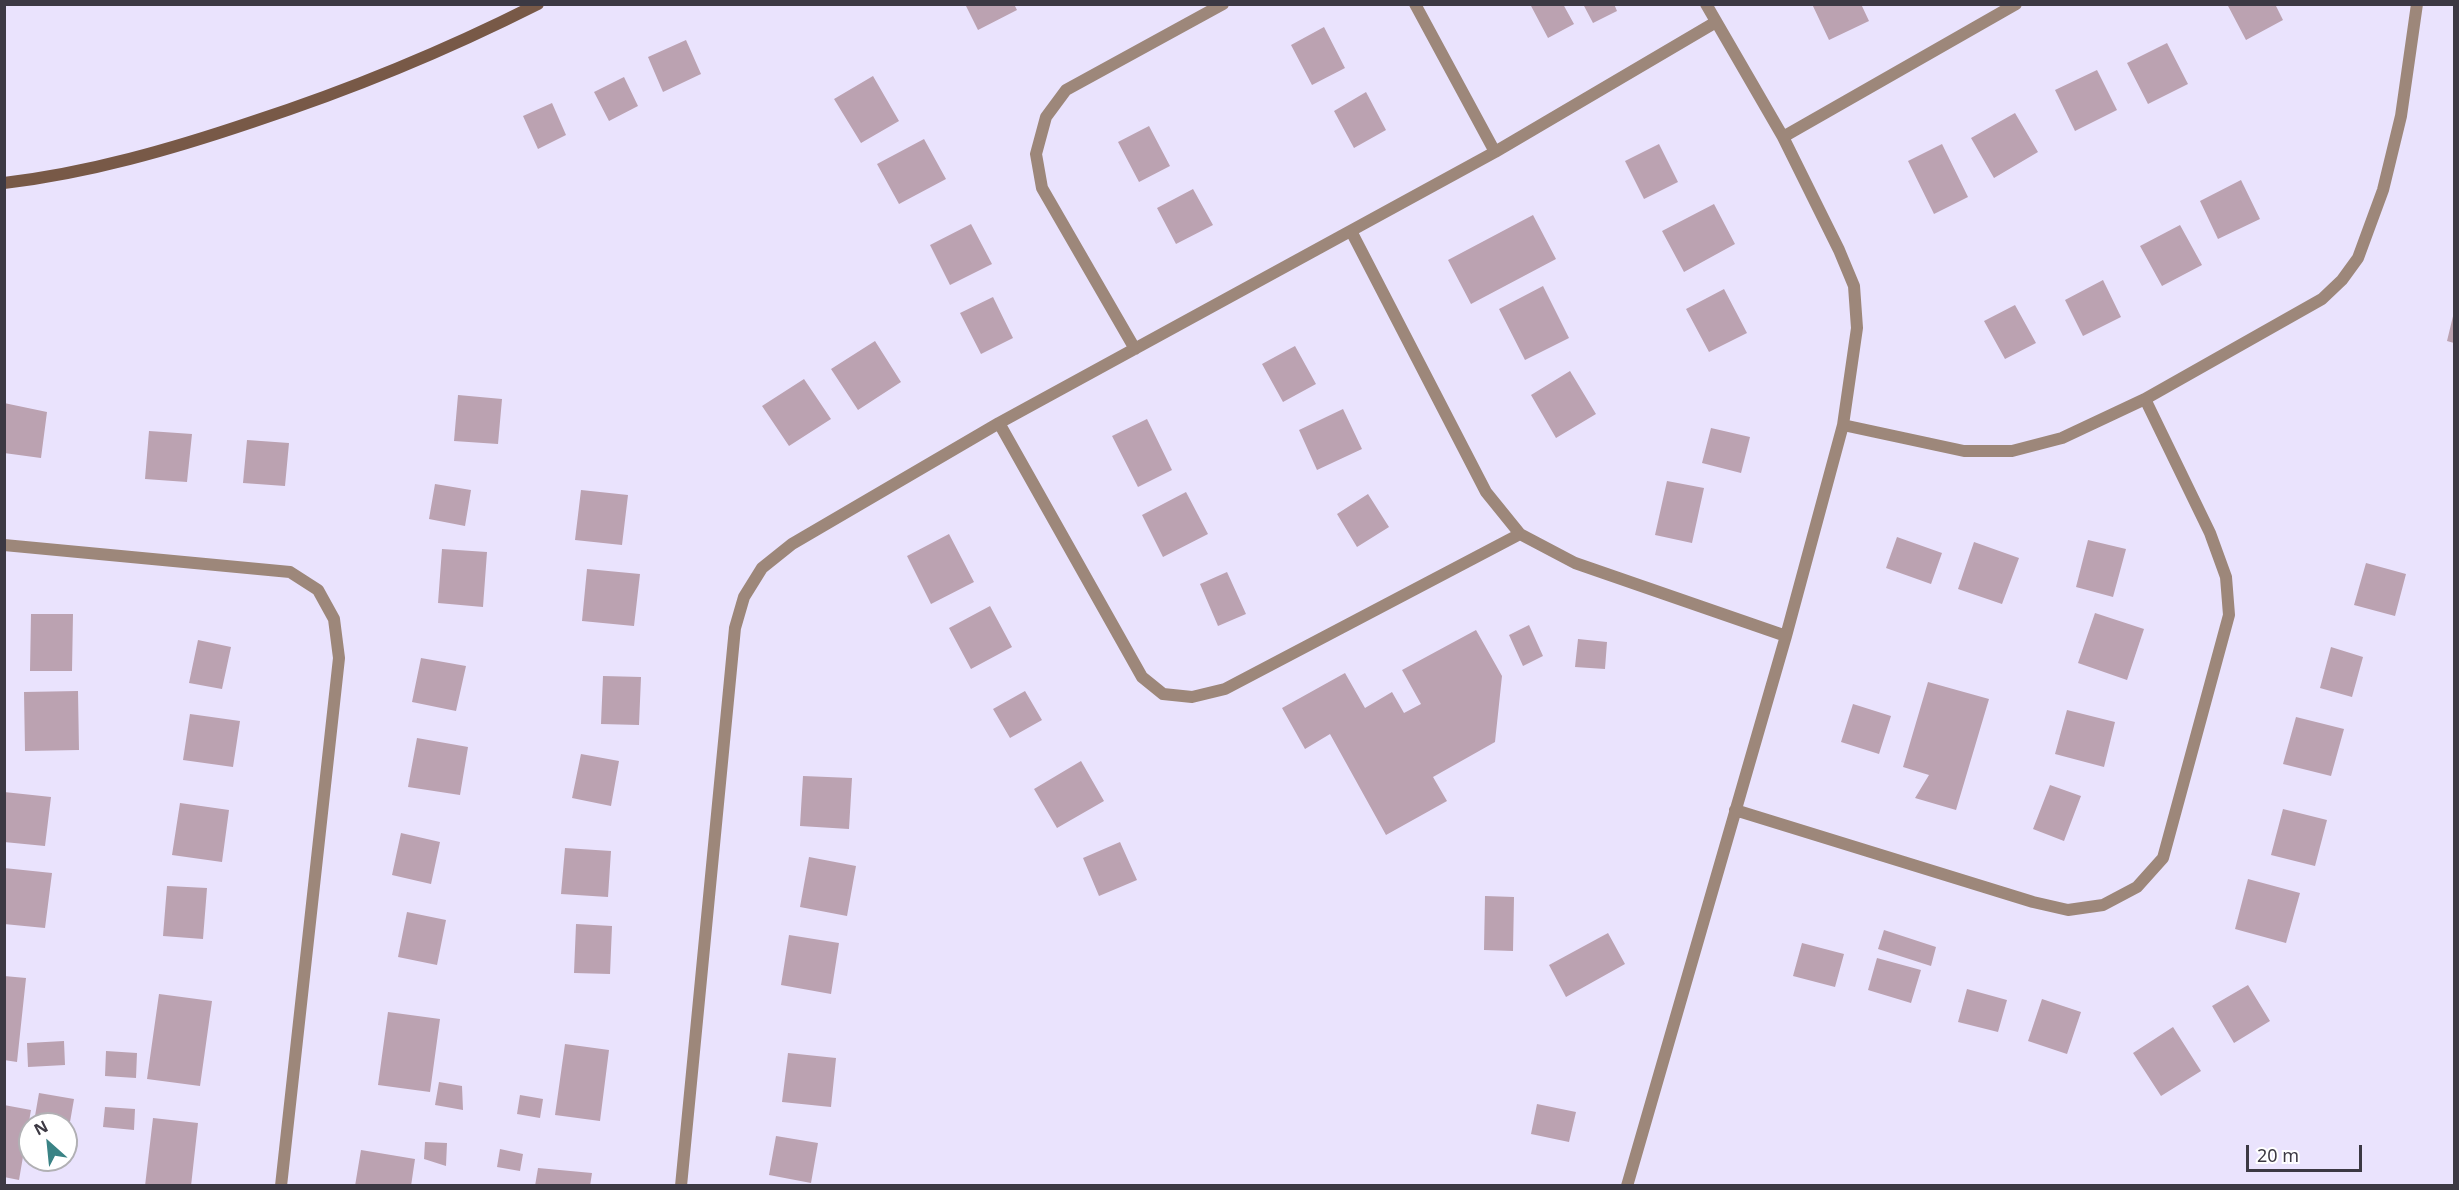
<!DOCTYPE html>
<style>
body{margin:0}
#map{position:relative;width:2459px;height:1190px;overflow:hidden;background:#eae3fd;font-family:"Noto Sans",sans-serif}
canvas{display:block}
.frame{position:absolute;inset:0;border:6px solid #3c3943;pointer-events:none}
.north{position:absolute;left:18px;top:1112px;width:60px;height:60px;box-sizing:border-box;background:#fff;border:2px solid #b1b0b4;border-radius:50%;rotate:333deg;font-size:16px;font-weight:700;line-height:24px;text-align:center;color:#3c3943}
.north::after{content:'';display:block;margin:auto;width:21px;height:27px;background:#3a8385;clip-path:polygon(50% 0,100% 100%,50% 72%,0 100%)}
.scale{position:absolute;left:2246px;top:1145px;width:116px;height:27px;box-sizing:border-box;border:3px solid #3c3943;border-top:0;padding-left:8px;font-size:18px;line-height:21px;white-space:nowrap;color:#3c3943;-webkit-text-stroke:4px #fff;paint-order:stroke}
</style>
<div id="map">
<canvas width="2459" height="1190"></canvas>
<div class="frame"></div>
<div class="north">N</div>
<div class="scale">20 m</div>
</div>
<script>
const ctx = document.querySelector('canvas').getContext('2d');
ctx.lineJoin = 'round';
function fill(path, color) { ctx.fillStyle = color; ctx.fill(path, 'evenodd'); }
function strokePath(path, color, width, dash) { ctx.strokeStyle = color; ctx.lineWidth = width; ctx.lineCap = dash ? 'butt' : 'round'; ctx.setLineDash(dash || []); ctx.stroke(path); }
fill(new Path2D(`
 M965,4H1014L1017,10L978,30Z
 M1530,4H1563L1574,24L1548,38Z
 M1583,4H1614L1617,11L1593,23Z
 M1812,4H1861L1869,21L1829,40Z
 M2227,4H2275L2283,20L2246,40Z
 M1324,27L1345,68L1312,85L1291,45Z
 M686,40L701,74L663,92L648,57Z
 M2167,43L2188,84L2148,104L2127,63Z
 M2097,70L2117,110L2075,131L2055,90Z
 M873,76L899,121L861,143L834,99Z
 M624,77L638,106L609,121L594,92Z
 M1366,92L1386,130L1354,148L1334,111Z
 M552,103L566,135L538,149L523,116Z
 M2015,113L2038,152L1994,178L1971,138Z
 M1149,126L1170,166L1139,182L1118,142Z
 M924,139L946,179L899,204L877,164Z
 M1659,144L1678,182L1644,199L1625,161Z
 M1942,144L1968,197L1934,214L1908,161Z
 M2241,180L2260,219L2218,239L2200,201Z
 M1193,189L1213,225L1176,244L1157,208Z
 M1714,204L1735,244L1684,272L1662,231Z
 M1533,215L1556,259L1471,304L1448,260Z
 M971,224L992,264L950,285L930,245Z
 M2180,225L2202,265L2162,286L2140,246Z
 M2103,280L2121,317L2083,336L2065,300Z
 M1543,286L1569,338L1525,360L1499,309Z
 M1724,289L1747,333L1709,352L1686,309Z
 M993,297L1013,338L981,354L960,313Z
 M2015,305L2036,343L2005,359L1984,321Z
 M2454,312V343L2447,341Z
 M875,341L901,382L858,410L831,369Z
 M1295,346L1316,384L1283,402L1262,364Z
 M1570,371L1596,414L1556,438L1531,395Z
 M804,379L831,419L789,446L762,406Z
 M458,395L502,399L498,444L454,441Z
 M4,403L47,412L41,458L4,453Z
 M1343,409L1362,449L1317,470L1299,430Z
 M1147,419L1172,470L1138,487L1112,436Z
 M1711,428L1750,437L1741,473L1702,463Z
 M149,431L192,434L187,482L145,479Z
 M247,440L289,443L285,486L243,483Z
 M1667,481L1704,488L1692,543L1655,535Z
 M435,484L471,490L465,526L429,519Z
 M581,490L628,495L622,545L575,540Z
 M1186,492L1208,534L1163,557L1142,515Z
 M1368,494L1389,527L1357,547L1337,514Z
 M949,534L974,582L931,604L907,556Z
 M1897,537L1942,553L1931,584L1886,568Z
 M2088,540L2126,549L2113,597L2076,587Z
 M1974,542L2019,558L2002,604L1958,589Z
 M442,549L487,552L483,607L438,603Z
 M2366,563L2406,574L2395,616L2354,605Z
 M587,569L640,574L634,626L582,621Z
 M1227,572L1246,614L1218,626L1200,584Z
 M990,606L1012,647L971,669L949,628Z
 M2095,613L2144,629L2127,680L2078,663Z
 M31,614H73L72,671H30Z
 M1529,625L1543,656L1523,666L1509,635Z
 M1476,630L1502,676L1495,742L1433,777L1447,801L1386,835L1330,734L1305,749L1282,708L1345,673L1365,708L1392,692L1404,713L1421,704L1402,670Z
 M1578,639L1607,642L1605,669L1575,667Z
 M198,640L231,647L222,689L189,683Z
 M2331,647L2363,657L2352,697L2320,688Z
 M421,658L466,666L456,711L412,702Z
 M603,676L641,677L639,725L601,724Z
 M1928,682L1989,699L1956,810L1915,798L1929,775L1903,767Z
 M78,691L79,750L25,751L24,692Z
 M1025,691L1042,720L1010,738L993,709Z
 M1853,704L1891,716L1879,754L1841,742Z
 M2067,710L2115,722L2104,767L2055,754Z
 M190,714L240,721L233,767L183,760Z
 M2296,717L2344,729L2331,776L2283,764Z
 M417,738L468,747L460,795L408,787Z
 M581,754L619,761L611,806L572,798Z
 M1081,761L1104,801L1057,828L1034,789Z
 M803,776L852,778L849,829L800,826Z
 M2050,785L2081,796L2064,841L2033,829Z
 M4,792L51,797L45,846L4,842Z
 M180,803L229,810L222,862L172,855Z
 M2283,809L2327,820L2315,866L2271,855Z
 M401,833L440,842L431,884L392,875Z
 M1120,842L1137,880L1099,896L1083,858Z
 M565,848L611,851L608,897L561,894Z
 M809,857L856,866L847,916L800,907Z
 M4,868L52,873L45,928L4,924Z
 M2248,879L2300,893L2286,943L2235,929Z
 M167,886L207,888L203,939L163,936Z
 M1485,896L1514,897L1513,951L1484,950Z
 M407,912L446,920L437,965L398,957Z
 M576,924L612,926L610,974L574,973Z
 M1884,930L1936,947L1931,966L1878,949Z
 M1608,933L1625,964L1566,997L1549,965Z
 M789,935L839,943L831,994L781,985Z
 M1802,943L1844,954L1835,987L1793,976Z
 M1877,958L1921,970L1911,1003L1868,990Z
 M4,976L26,978L17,1062L4,1060Z
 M2248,985L2270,1021L2234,1043L2212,1006Z
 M1967,989L2007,1000L1998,1032L1958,1022Z
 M159,994L212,1001L200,1086L147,1079Z
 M2042,999L2081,1012L2067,1054L2028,1041Z
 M388,1012L440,1019L430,1092L378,1085Z
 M2173,1027L2201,1071L2161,1096L2133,1053Z
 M64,1041L65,1065L28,1067L27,1043Z
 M565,1044L609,1050L600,1121L555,1115Z
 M106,1051L137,1053L136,1078L105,1076Z
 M788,1053L836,1058L831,1107L782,1102Z
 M439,1082L462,1086L463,1110L435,1105Z
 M39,1093L74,1099L70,1122L35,1116Z
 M520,1095L543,1099L540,1118L517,1114Z
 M1537,1104L1576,1112L1569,1142L1531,1134Z
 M4,1105L31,1110L19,1180L4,1177Z
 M105,1107L135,1109L134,1130L103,1127Z
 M153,1118L198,1123L191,1186H145Z
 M776,1136L818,1143L811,1183L769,1175Z
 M425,1142L447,1143L446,1166L424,1159Z
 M500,1149L523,1154L520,1171L497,1167Z
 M361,1150L415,1159L411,1186H355Z
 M538,1168L592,1173L590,1186H535Z`), '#bba2b1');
strokePath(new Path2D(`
 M1415,4L1495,152
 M1783,137L2016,4
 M1351,231L1486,492L1520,534L1575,563L1786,636
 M1135,349L1042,188L1036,154L1046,117L1066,90L1223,4
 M999,423L1142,677L1163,694L1192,697L1225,689L1520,534
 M1843,425L1964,451H2012L2062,438L2145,399L2322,299L2342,280L2358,258L2383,190L2401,116L2417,4
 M4,545L290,572L318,590L334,619L339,658L281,1186
 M1735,810L2033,902L2068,910L2103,905L2137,887L2163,858L2229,615L2226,577L2210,533L2145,399
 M681,1186L735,628L744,597L762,568L792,544L999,423L1495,152L1716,22
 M1627,1186L1786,636L1843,425L1857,328L1854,286L1839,250L1783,137L1706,4`), '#9d877a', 12);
strokePath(new Path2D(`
 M4,183C89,173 172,149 252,122C350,90 445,51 538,4`), '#785947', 12);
</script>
